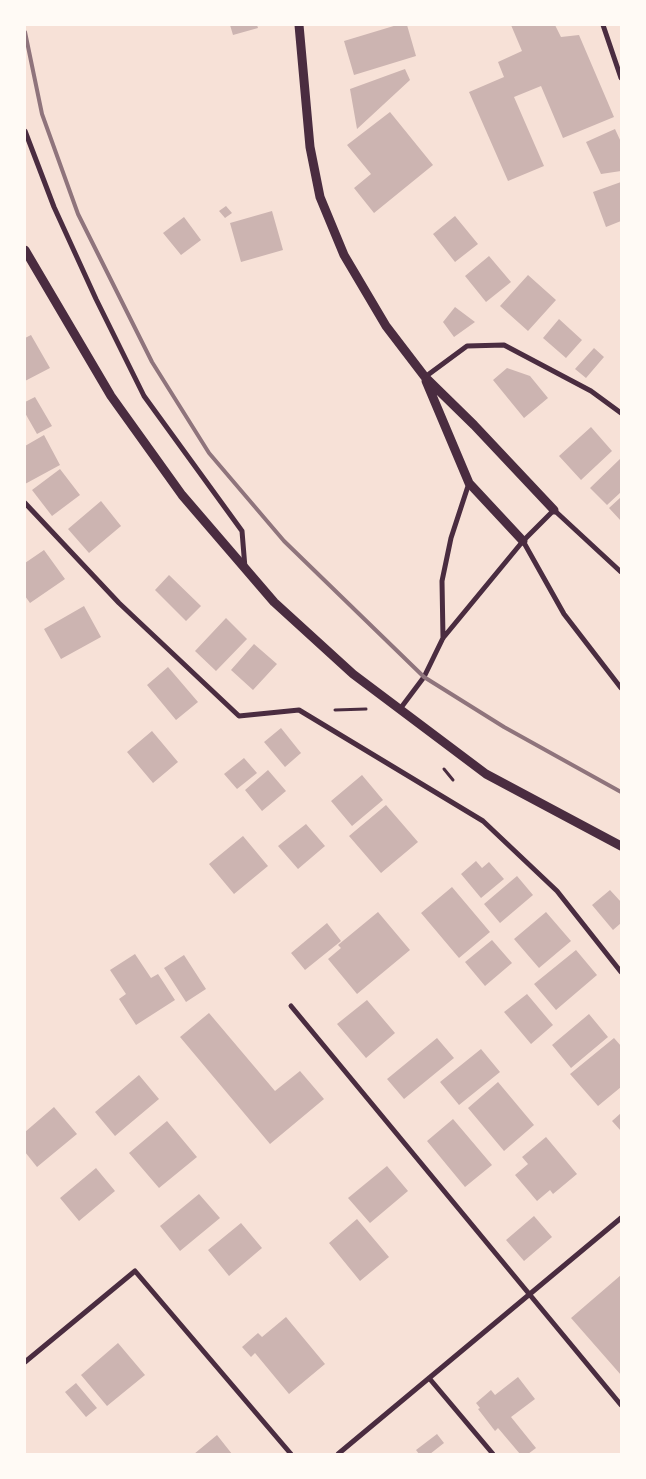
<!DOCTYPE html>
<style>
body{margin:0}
#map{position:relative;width:646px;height:1479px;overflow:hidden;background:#f7e1d7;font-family:Rubik,sans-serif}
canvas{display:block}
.frame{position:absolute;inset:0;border:26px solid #fffaf5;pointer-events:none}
</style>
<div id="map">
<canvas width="646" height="1479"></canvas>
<div class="frame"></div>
</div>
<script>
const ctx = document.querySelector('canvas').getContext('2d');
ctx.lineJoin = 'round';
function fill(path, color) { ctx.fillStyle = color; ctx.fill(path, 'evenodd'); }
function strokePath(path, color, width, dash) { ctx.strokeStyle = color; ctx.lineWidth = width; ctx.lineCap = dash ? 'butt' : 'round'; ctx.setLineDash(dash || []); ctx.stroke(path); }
fill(new Path2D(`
 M230,25H257L258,28L233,35Z
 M397,25H407L416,56L354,75L344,41Z
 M511,25H555L561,37L579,35L614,117L563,138L541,86L514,97L544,166L508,181L469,92L504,77L498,62L522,51Z
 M405,69L410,80L357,129L350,89Z
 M390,112L433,165L374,213L354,188L371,174L347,145Z
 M615,129L621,142V171L601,174L586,142Z
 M621,182V221L606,227L593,192Z
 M226,206L232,213L225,218L219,211Z
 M272,211L283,250L241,262L230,223Z
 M455,216L478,244L455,262L433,234Z
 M184,217L201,240L181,255L163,233Z
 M489,256L511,282L486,302L465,276Z
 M528,275L556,300L528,331L500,306Z
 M455,307L475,322L454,337L443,322Z
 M559,319L582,340L566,358L543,338Z
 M31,335L50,368L25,381V338Z
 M594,348L604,357L586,378L575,369Z
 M507,368L530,376L548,398L524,418L493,380Z
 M35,397L52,426L37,434L25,413V402Z
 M591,427L612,451L581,480L559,456Z
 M44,435L60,465L25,484V446Z
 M621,458V492L607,505L590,488Z
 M60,469L80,495L52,516L32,490Z
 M621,497V521L609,508Z
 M101,501L121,526L89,553L68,529Z
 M44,550L65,579L30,603L25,596V563Z
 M169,575L201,606L186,621L155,590Z
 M84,606L101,637L61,659L44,629Z
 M226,618L247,639L216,671L195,651Z
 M254,644L277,664L253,690L231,670Z
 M168,667L198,702L176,720L147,685Z
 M281,728L301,753L285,767L264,742Z
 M152,731L178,762L153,783L127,752Z
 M244,758L257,773L237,789L224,774Z
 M268,770L286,791L262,811L245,790Z
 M362,775L383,800L352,826L331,801Z
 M386,805L418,842L381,873L349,836Z
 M306,824L325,846L298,869L278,846Z
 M243,836L268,866L234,894L209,864Z
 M476,861L482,868L489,862L504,879L481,898L461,874Z
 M517,876L533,895L500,923L484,904Z
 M452,887L490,932L459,958L421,913Z
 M610,890L621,902V923L613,930L592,905Z
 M378,912L410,950L357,994L328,959L341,948L338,945Z
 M546,912L571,941L539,968L514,939Z
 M327,923L341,941L305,970L291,953Z
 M492,940L512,963L485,986L465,962Z
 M576,950L597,975L556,1010L534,984Z
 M135,954L151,978L158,974L175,1000L136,1025L119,999L126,994L110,970Z
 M184,955L206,989L186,1002L164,968Z
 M527,994L553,1025L531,1044L504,1012Z
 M367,1000L395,1033L366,1058L337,1024Z
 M209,1013L275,1091L300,1071L324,1099L270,1144L180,1037Z
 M589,1014L608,1037L571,1068L552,1045Z
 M437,1038L454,1058L404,1099L387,1079Z
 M614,1038L621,1046V1087L598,1106L570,1074Z
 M481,1049L500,1072L459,1105L440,1082Z
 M139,1075L159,1099L115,1136L95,1112Z
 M498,1082L534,1125L504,1151L468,1108Z
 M54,1107L77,1134L37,1167L25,1152V1132Z
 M621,1113V1131L612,1121Z
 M453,1119L492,1165L465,1187L427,1141Z
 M167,1121L197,1157L159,1188L129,1153Z
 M546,1137L577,1174L553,1194L550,1190L537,1201L515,1175L528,1164L522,1157Z
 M387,1166L408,1191L370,1223L348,1198Z
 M96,1168L115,1191L79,1221L60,1198Z
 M199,1194L220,1218L180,1251L160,1226Z
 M534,1216L552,1237L524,1261L506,1240Z
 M357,1219L389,1257L360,1281L329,1243Z
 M241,1223L262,1248L229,1276L208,1250Z
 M621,1275V1375L571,1318Z
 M286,1317L325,1364L289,1394L255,1353L251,1357L242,1347L258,1333L262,1337Z
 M118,1343L145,1375L107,1406L81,1375Z
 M518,1377L535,1399L511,1417L536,1448L528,1454H520L498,1428L495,1431L478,1409L480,1408L476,1403L491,1390L495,1395Z
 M76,1383L97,1408L86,1417L65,1392Z
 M437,1434L444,1443L430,1454H419L416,1450Z
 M217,1435L232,1454H194Z`), '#ccb4b1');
strokePath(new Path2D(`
 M335,710L366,709
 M444,769L453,780`), '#4a2c40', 3);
strokePath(new Path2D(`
 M603,25L621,78
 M25,131L54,207L96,299L144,396L242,531L245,568
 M425,377L467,346L504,345L591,391L621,413
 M25,503L119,603L239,716L299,710L483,821L557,891L621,972
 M523,541L564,614L621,688
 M443,638L442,581L451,538L469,483
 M400,709L424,677L443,638L523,541L554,510L621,572
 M291,1006L621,1405
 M25,1362L135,1271L291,1454
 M429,1378L493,1454
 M338,1454L621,1218`), '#4a2c40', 5);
strokePath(new Path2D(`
 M299,25L310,147L320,197L344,255L386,326L425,377L474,425L554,510
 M25,250L111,396L182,495L274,602L353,674L486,774L621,846
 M426,381L469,483L523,541`), '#4a2c40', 9);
strokePath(new Path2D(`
 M25,32L42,114L78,214L152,362L209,453L284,541L424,677L504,727L621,792`), '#8f747c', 4);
</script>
